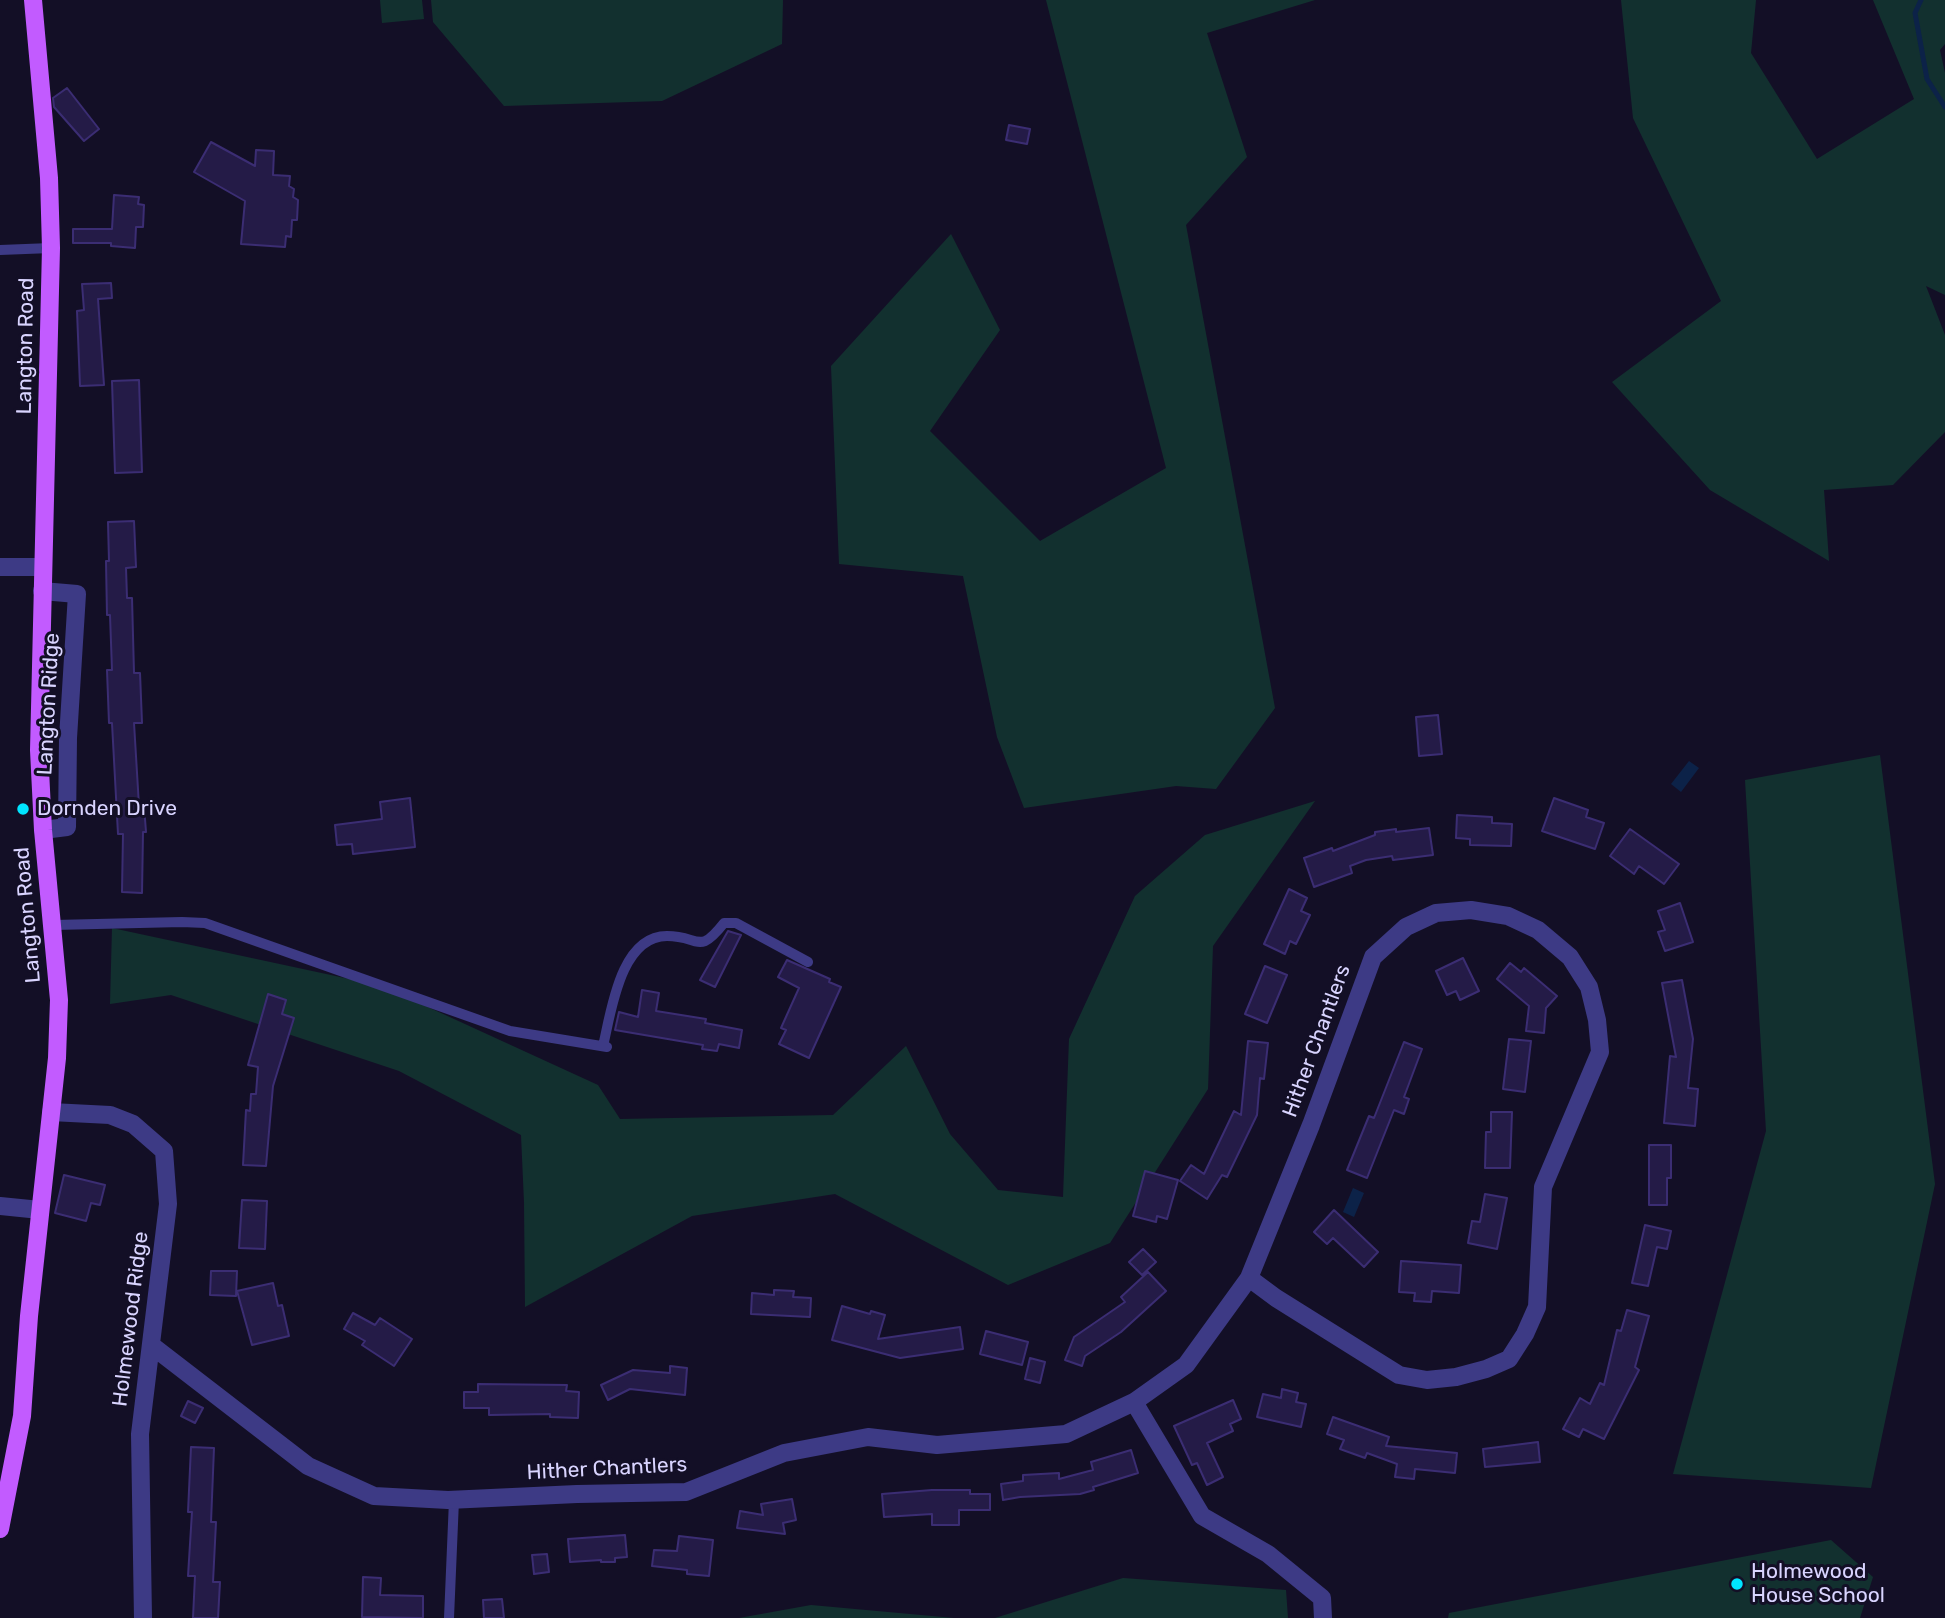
<!DOCTYPE html>
<style>
body{margin:0}
canvas{display:block;background:#130f26}
</style>
<canvas width="1945" height="1618"></canvas>
<script>
const ctx = document.querySelector('canvas').getContext('2d');
ctx.lineJoin = 'round';
function fill(path, color) { ctx.fillStyle = color; ctx.fill(path, 'evenodd'); }
function strokePath(path, color, width, dash) { ctx.strokeStyle = color; ctx.lineWidth = width; ctx.lineCap = dash ? 'butt' : 'round'; ctx.setLineDash(dash || []); ctx.stroke(path); }
function drawText(font, color, halo, rows, align = 'center') {
  ctx.font = font + ' Rubik,sans-serif'; ctx.lineWidth = 6; ctx.setLineDash([]); ctx.textBaseline = 'middle'; ctx.strokeStyle = halo; ctx.fillStyle = color; for (const [text, x, y, turn = 0] of rows) {
    ctx.save(); ctx.translate(x, y); ctx.rotate((+turn || 0) * Math.PI / 180); ctx.textAlign = isNaN(turn) ? turn : align; if (halo) ctx.strokeText(text, 0, 0); ctx.fillText(text, 0, 0); ctx.restore();
  }
}
fill(new Path2D(`
 M380,0H422L424,19L382,23Z
 M431,0H783L782,44L662,101L504,106L433,22Z
 M1046,0H1315L1207,33L1247,157L1186,225L1275,708L1216,789L1176,786L1024,808L997,737L963,576L839,564L831,366L951,234L1000,330L930,431L1040,541L1166,468Z
 M1621,0H1756L1751,53L1817,159L1914,99L1873,0H1945V44L1940,50L1945,73V295L1926,286L1945,335V432L1893,485L1824,490L1829,561L1710,490L1612,382L1721,301L1633,118Z
 M1880,755L1935,1184L1871,1488L1673,1474L1766,1131L1745,780Z
 M1315,801L1213,946L1208,1089L1110,1243L1008,1285L835,1194L692,1216L525,1307L524,1202L521,1135L399,1071L171,995L110,1004L112,928L382,986L598,1085L620,1119L833,1115L906,1046L950,1134L998,1190L1063,1197L1069,1039L1135,896L1205,835Z
 M1831,1540L1873,1577L1860,1618H1448L1449,1613Z
 M1123,1578L1286,1590L1288,1618H995Z
 M811,1605L954,1618H739Z`), '#12302f');
fill(new Path2D(`
 M1689,761L1699,768L1681,792L1671,784Z
 M1353,1188L1364,1193L1354,1217L1343,1212Z`), '#0c2248');
strokePath(new Path2D(`
 M1921,0L1915,13L1927,79L1945,107`), '#0c2248', 5);
const building = new Path2D(`
 M67,88L99,129L84,141L54,107L53,98Z
 M1009,125L1030,129L1027,144L1006,140Z
 M211,142L255,166L256,150L274,151L273,175L290,176L289,186L294,189L293,197L298,200L297,220H292L291,237L286,236L285,247L241,244L245,201L194,172Z
 M114,195L139,197L138,204L144,205L143,227H136L135,248L111,246V243H73V229H112Z
 M111,283L112,298L98,299L104,385L80,386L77,311L84,310L82,284Z
 M139,380L142,472L115,473L112,381Z
 M134,521L136,567L126,568L127,598H132L134,673H140L142,723H134L139,806H144L146,832H143L142,893L122,892L123,834H118L112,723H109L107,670H112L110,615H107L106,561H109L108,522Z
 M1438,715L1442,754L1419,756L1416,717Z
 M410,798L415,847L353,854L352,844L337,845L335,825L382,819L380,802Z
 M1554,798L1588,810L1586,817L1604,823L1595,849L1542,831Z
 M1457,815L1492,817V823L1512,824L1511,846L1470,845V839L1456,838Z
 M1429,828L1433,855L1393,860L1392,856L1366,860L1350,866L1352,873L1314,887L1304,858L1332,848L1333,851L1375,835V832L1396,829V832Z
 M1630,829L1679,864L1664,884L1639,866L1634,874L1610,856Z
 M1289,889L1307,898L1301,911L1310,915L1296,944L1290,941L1285,954L1264,944Z
 M1680,903L1693,942L1665,951L1658,932L1665,930L1658,911Z
 M728,931L741,935L715,987L700,980Z
 M1463,958L1479,991L1460,1000L1456,991L1447,995L1436,971Z
 M787,960L830,979L829,982L841,987L809,1058L779,1044L786,1030L781,1028L799,988L778,977Z
 M1510,963L1521,972L1524,968L1557,996L1546,1008L1544,1033L1526,1031L1529,1006L1497,979Z
 M1265,966L1287,975L1267,1023L1245,1014Z
 M1682,980L1693,1039L1688,1088L1698,1089L1695,1126L1664,1123L1670,1056L1676,1057L1662,983Z
 M642,990L659,993L656,1011L706,1019L705,1023L742,1030L739,1048L719,1044L717,1051L702,1049L703,1045L615,1030L619,1012L638,1017Z
 M268,994L286,1000L282,1014L294,1018L273,1086L266,1166L243,1165L246,1110L250,1111L251,1094H256L258,1067L248,1065Z
 M1509,1039L1531,1041L1525,1092L1503,1089Z
 M1248,1041L1268,1043L1264,1079L1260,1078L1257,1115L1227,1177L1222,1175L1207,1199L1180,1181L1191,1165L1204,1174L1234,1111L1241,1115Z
 M1404,1042L1422,1049L1404,1097L1409,1099L1404,1114L1394,1110L1367,1178L1347,1170L1369,1116L1374,1118Z
 M1491,1112H1512L1510,1168H1485L1486,1132H1491Z
 M1649,1145H1671V1178H1667V1205H1649Z
 M1145,1171L1178,1180L1167,1219L1157,1216L1156,1222L1133,1216Z
 M64,1175L105,1185L100,1205L91,1203L86,1221L55,1213Z
 M1485,1194L1507,1198L1497,1249L1468,1243L1472,1221L1480,1222Z
 M242,1200L267,1201L265,1249L239,1248Z
 M1334,1210L1378,1252L1364,1267L1333,1238L1327,1244L1314,1232Z
 M1645,1225L1671,1231L1667,1249L1657,1247L1648,1286L1632,1283Z
 M1143,1249L1156,1262L1142,1275L1129,1262Z
 M1401,1261L1461,1265L1459,1293L1432,1291L1431,1302L1414,1301L1415,1293L1399,1292Z
 M211,1271H237L236,1296L210,1295Z
 M1148,1272L1166,1291L1121,1332L1085,1356L1082,1366L1065,1360L1074,1337L1125,1302L1121,1297Z
 M273,1283L278,1306L282,1305L289,1336L252,1345L237,1291Z
 M774,1290L794,1291L793,1297L811,1298L810,1317L751,1314L752,1293L774,1295Z
 M842,1306L870,1314L871,1311L885,1315L878,1339L960,1327L963,1349L900,1358L832,1340Z
 M1627,1310L1649,1316L1635,1367L1639,1370L1604,1439L1583,1429L1579,1437L1563,1429L1580,1398L1590,1404L1600,1383L1604,1385L1617,1330L1621,1331Z
 M353,1313L375,1325L380,1318L412,1339L394,1366L362,1345L365,1341L344,1329Z
 M986,1331L1028,1342L1022,1365L980,1354Z
 M1030,1358L1045,1362L1040,1383L1025,1379Z
 M670,1366L687,1368L685,1395L630,1389L608,1400L601,1385L633,1370L670,1373Z
 M478,1384L567,1385L566,1391L579,1392L578,1418L550,1417V1414L489,1415V1408H464V1392H478Z
 M1282,1389L1298,1393L1296,1402L1306,1404L1301,1427L1257,1417L1263,1394L1281,1398Z
 M1233,1400L1241,1419L1230,1424L1233,1431L1207,1443L1223,1477L1207,1485L1197,1463L1192,1465L1174,1426Z
 M188,1401L203,1408L195,1423L181,1416Z
 M1333,1417L1389,1437L1386,1446L1457,1453L1455,1473L1415,1469L1414,1479L1395,1477L1397,1464L1367,1453L1365,1458L1340,1449L1344,1440L1327,1434Z
 M1538,1442L1540,1462L1485,1467L1483,1449Z
 M191,1447L214,1448L211,1522H216L213,1582H220L218,1618H193L195,1576H188L192,1512H188Z
 M1131,1450L1138,1473L1093,1487L1094,1490L1080,1494L1020,1497L1003,1500L1001,1484L1023,1481V1475L1059,1473V1479L1093,1470L1091,1462Z
 M932,1490H970V1494H990V1510H959V1525H932V1514L884,1517L882,1494Z
 M792,1499L796,1520L783,1523L785,1534L737,1528L740,1511L763,1515L761,1504Z
 M625,1535L627,1557L615,1558V1562H601V1560L570,1562L568,1539Z
 M679,1536L713,1540L709,1576L687,1574V1570L652,1566L654,1550L677,1551Z
 M547,1554L549,1572L534,1574L532,1555Z
 M363,1577L381,1578L380,1595L423,1596V1618L362,1617Z
 M502,1599L504,1618H484L483,1600Z`);
fill(building, '#241b47');
strokePath(building, '#3b2d73', 2);
strokePath(new Path2D(`
 M0,250L51,248
 M54,925L182,922L205,923L510,1031L607,1047
 M603,1046C611,1013 620,936 667,936C700,936 698,956 724,923H736L808,962
 M449,1618L454,1500`), '#3d3a85', 10);
strokePath(new Path2D(`
 M0,567H43
 M42,591L77,594L68,738L67,827L43,830
 M51,1112L110,1115L133,1124L164,1151L168,1204L140,1434L143,1618
 M0,1206L40,1210
 M151,1345L308,1466L374,1496L448,1500L577,1494L686,1492L784,1453L868,1437L937,1445L1066,1434L1134,1402L1186,1365L1249,1278L1311,1125L1373,957L1406,927L1436,913L1471,910L1508,916L1538,930L1570,957L1589,987L1597,1020L1600,1052L1543,1187L1537,1307L1525,1334L1509,1359L1486,1369L1456,1377L1427,1380L1399,1375L1276,1298L1249,1278
 M1134,1402L1202,1516L1268,1554L1322,1598L1323,1618`), '#3d3a85', 18);
strokePath(new Path2D(`
 M0,1529L22,1416L29,1316L57,1058L59,1000L43,830L39,750L51,248L49,178L33,0`), '#c25bff', 18);
for (const [x, y, r, color] of [
 [23,809,7,"#00e5ff"],
 [1737,1584,7,"#00e5ff"]
]) { const dot = new Path2D(); dot.arc(x, y, r, 0, 2 * Math.PI); ctx.fillStyle = color; ctx.fill(dot); strokePath(dot, '#130f26', 2.5); }
drawText('21px', '#d9d4ff', '#130f26', [
 ["Langton Road",26,346,-89],
 ["Langton Ridge",49,704,-87],
 ["Langton Road",28,915,-95],
 ["Hither Chantlers",1317,1041,-70],
 ["Holmewood Ridge",131,1319,-83],
 ["Hither Chantlers",607,1469,-3]
]);
drawText('21px', '#d9d4ff', '#130f26', [
 ["Dornden Drive",37,809],
 ["Holmewood",1751,1572],
 ["House School",1751,1596]
], 'left');
</script>
